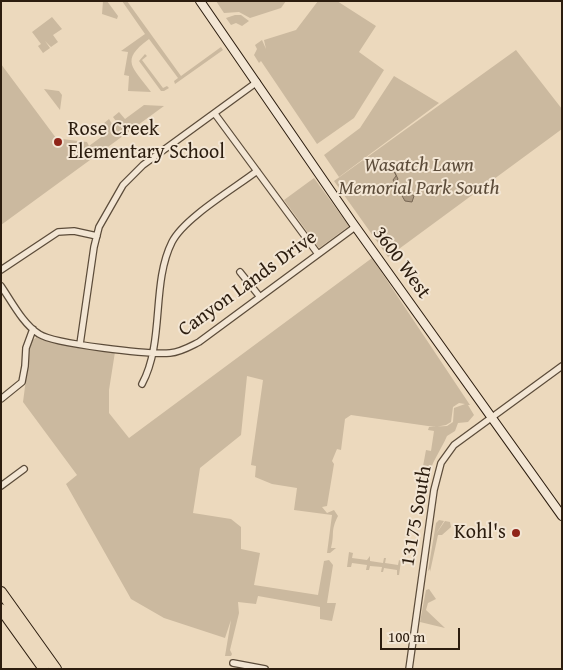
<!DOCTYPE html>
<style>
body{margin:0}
#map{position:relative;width:563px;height:670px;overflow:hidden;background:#ecd9bd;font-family:"Gentium Book Plus",serif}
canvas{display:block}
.frame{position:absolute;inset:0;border:2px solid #2c1d0f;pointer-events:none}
.scale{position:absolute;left:380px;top:628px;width:80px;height:22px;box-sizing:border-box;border:2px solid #2c1d0f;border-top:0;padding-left:6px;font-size:15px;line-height:18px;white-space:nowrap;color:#2c1d0f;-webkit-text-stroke:4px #f3e6d4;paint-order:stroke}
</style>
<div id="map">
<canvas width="563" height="670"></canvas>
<div class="frame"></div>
<div class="scale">100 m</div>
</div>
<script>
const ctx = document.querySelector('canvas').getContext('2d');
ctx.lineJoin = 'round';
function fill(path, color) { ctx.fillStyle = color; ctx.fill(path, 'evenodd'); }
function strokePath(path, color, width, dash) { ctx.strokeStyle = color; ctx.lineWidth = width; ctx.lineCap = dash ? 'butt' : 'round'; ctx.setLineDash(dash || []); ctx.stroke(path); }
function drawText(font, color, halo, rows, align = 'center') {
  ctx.font = font + ' "Gentium Book Plus",serif'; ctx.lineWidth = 4; ctx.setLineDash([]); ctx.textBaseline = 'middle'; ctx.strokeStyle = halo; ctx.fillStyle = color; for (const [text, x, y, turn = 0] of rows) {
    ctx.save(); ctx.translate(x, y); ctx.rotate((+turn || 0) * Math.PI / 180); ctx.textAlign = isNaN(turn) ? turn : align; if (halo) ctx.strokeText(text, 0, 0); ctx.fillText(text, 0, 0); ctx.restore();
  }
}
fill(new Path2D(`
 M103,1H107L118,16L117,19L102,14Z
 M122,1H127L181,76L221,47L223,50L175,84L174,81L178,78L149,39C119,61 133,67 151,92L128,91L129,76L124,75L128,52L121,51L145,34Z
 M216,1H286L281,8L250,18L239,12L224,13Z
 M318,1H337L376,26L359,52L384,70L354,118L317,144L261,61L259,63L254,55L257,49L255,45L262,40L266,49L264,40L296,30Z
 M235,15H241L249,21L242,26L236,23L231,25L226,18Z
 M52,17L62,29L53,35L58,42L51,47L45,41L50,48L43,53L38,46L41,44L32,32Z
 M516,50L562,109V129L388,257L334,181Z
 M145,54L147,56L142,60L163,88L167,86L169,88L164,91H161L139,61Z
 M1,64L59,142L62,139L87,142L89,146L108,132L103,124L109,119L114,127L118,124L113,117L119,112L125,119L144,105L164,106L1,225Z
 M394,76L439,103L339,177L324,155L360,128Z
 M44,89L59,91L62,95L60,110Z
 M314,178L349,226L319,248L284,200Z
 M372,258L470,405H468L474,415L468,422L458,423L455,431L447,436C441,450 431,463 428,478L421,477L426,450L431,451L434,431L428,430L429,427L447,426L453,422L454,408L465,404L459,403L453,407L451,422L446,425L435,427L351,415L345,419L341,450L337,449L332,461L334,464L327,506L322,507L327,513L334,510L338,516C330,532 335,533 331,548H336L330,553H327L332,515L294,510L297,488L272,484L255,477L256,466L251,465L263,380L247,376L241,435L200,468L193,513L231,519L241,527V549L260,553L254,585L318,595L324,561L329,560L333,565L327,603H336L332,621L320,619V607L258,596L256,604L238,602L239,613L230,650L232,654L231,656H225L231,620L225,638L164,618L131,599L66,484L77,475L23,402L31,341L37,337L46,341L115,352L109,390V413L129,438Z
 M439,520L444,521L436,534L445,521L450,522L451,527L442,535H438L430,572V569L428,571L436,523Z
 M349,552L353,553L352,558L367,560L370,556V561L383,563L384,558H386L385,563L398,565L399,560L401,561L399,575H397V570L384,568L383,572H381L382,567L370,566L369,570H366L367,565L352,563L351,567H347Z
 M429,589L436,599L428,603L426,610L445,628L420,622L426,590Z`), '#cbb99f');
const water = new Path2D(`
 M394,171L398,179L395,183L414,196L412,202L405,201L393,180L396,176Z`);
fill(water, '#ab9982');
strokePath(water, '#786754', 1);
const minor = new Path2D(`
 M215,114L318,254
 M1,270L58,232L74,231L97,236
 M240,272L260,297
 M1,286C12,302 23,324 39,334C54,344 151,355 170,353C181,352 189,347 199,342L355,227
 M80,344L94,247L99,227L123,185L143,165L257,82
 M142,384C165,341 151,284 172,242C184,218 235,188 257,171
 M1,399L22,382L25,366L26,348L33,329
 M1,486L24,469
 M233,663L265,669
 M409,669L434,490L441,463L454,445L562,366`);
const secondary = new Path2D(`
 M200,1L352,222L562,516`);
const motorway = new Path2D(`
 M1,592L56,669
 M1,609L44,669`);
strokePath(minor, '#5c4c3a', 8);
strokePath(secondary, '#2c1d0f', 10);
strokePath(motorway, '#2c1d0f', 12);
strokePath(minor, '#f3e6d4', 5.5);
strokePath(secondary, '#f3e6d4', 8);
strokePath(motorway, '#ecd9bd', 10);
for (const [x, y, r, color] of [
 [58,142,5,"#8f2418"],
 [516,533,5,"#8f2418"]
]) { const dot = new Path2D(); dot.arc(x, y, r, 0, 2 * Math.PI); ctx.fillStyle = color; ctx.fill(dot); strokePath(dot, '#f3e6d4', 2); }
drawText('20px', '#2c1d0f', '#f3e6d4', [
 ["Rose Creek",68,130],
 ["Elementary School",68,153],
 ["Kohl's",506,533,"right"]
], 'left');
drawText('italic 20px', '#5c4c3a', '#f3e6d4', [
 ["Wasatch Lawn",419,166],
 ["Memorial Park South",419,189]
]);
drawText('20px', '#2c1d0f', '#f3e6d4', [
 ["3600 West",401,263,54],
 ["Canyon Lands Drive",248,284,-36],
 ["13175 South",417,516,-80]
]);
</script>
